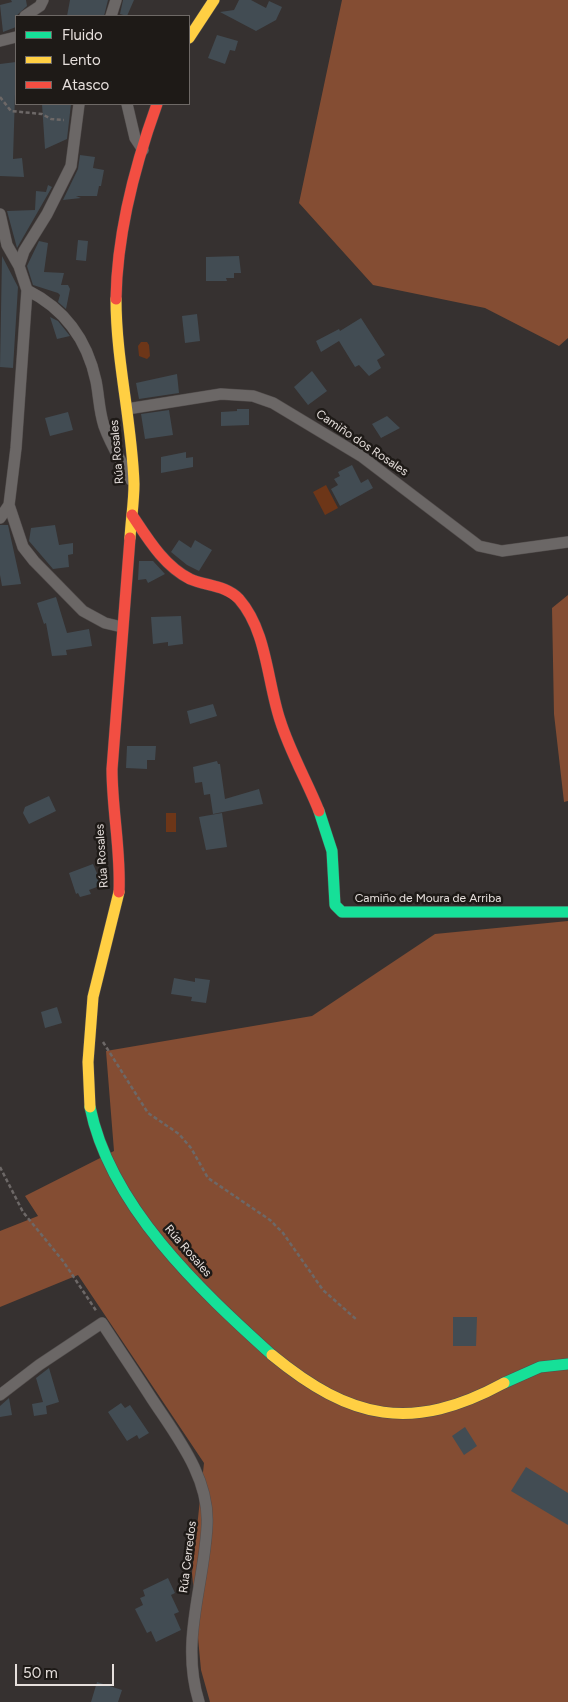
<!DOCTYPE html>
<meta charset="utf-8">
<style>
body{margin:0}
#map{position:relative;width:568px;height:1702px;overflow:hidden;background:#363130;font-family:Figtree,sans-serif}
canvas{display:block}
.legend{position:absolute;left:15px;top:15px;width:175px;height:90px;box-sizing:border-box;background:#1e1a17;border:1px solid #6e6966;margin:0;padding:6px 9px;list-style:none;font-size:15px;color:#e6dfdc}
.legend li{display:flex;align-items:center;gap:10px;height:25px}
.legend b{width:25px;border:1px solid #6e6966}
.scale{position:absolute;left:15px;top:1664px;width:99px;height:22px;box-sizing:border-box;border:2px solid #e6dfdc;border-top:0;padding-left:6px;font-size:15px;line-height:18px;white-space:nowrap;color:#e6dfdc;-webkit-text-stroke:4px #1e1a17;paint-order:stroke}
</style>
<div id="map">
<canvas width="568" height="1702"></canvas>
<ul class="legend">
<li><b style="height:6px;background:#16e098"></b>Fluido</li>
<li><b style="height:6px;background:#ffcf43"></b>Lento</li>
<li><b style="height:6px;background:#f24e42"></b>Atasco</li>
</ul>
<div class="scale">50 m</div>
</div>
<script>
const ctx = document.querySelector('canvas').getContext('2d');
ctx.lineJoin = 'round';
function fill(path, color) { ctx.fillStyle = color; ctx.fill(path, 'evenodd'); }
function strokePath(path, color, width, dash) { ctx.strokeStyle = color; ctx.lineWidth = width; ctx.lineCap = dash ? 'butt' : 'round'; ctx.setLineDash(dash || []); ctx.stroke(path); }
function drawText(font, color, halo, rows, align = 'center') {
  ctx.font = font + ' Figtree,sans-serif'; ctx.lineWidth = 5; ctx.setLineDash([]); ctx.textBaseline = 'middle'; ctx.strokeStyle = halo; ctx.fillStyle = color; for (const [text, x, y, turn = 0] of rows) {
    ctx.save(); ctx.translate(x, y); ctx.rotate((+turn || 0) * Math.PI / 180); ctx.textAlign = isNaN(turn) ? turn : align; if (halo) ctx.strokeText(text, 0, 0); ctx.fillText(text, 0, 0); ctx.restore();
  }
}
fill(new Path2D(`
 M342,0H568V338L559,346L485,308L373,285L299,203Z
 M568,595V801L564,802L554,714L552,608Z
 M568,921V1702H210L201,1670L192,1573L204,1463L78,1275L0,1307V1231L38,1216L25,1196L114,1151L106,1051L312,1016L435,934Z`), '#844d33');
fill(new Path2D(`
 M141,342H147L149,345L150,356L147,359L139,356L138,346Z
 M326,485L338,508L325,515L313,492Z
 M166,813H176V832H166Z`), '#6d3618');
fill(new Path2D(`
 M11,0H26L27,6L16,16V27L3,32L0,5L12,2Z
 M70,0H108L104,16H67Z
 M123,0H134L127,16L120,14Z
 M239,0H251L266,8L269,1L282,7L276,20L256,31L220,12L234,10Z
 M217,35L238,41L235,51L230,50L225,64L208,58Z
 M16,62L13,159L22,158L24,177L0,176V64Z
 M42,104H71L67,139L45,149Z
 M80,155L95,157L93,168L104,170L101,186H99L97,196H76L81,198L63,200L78,169Z
 M48,185L52,187L17,248L7,211L35,210L36,191L46,192Z
 M78,240L88,241L86,261L76,260Z
 M39,241L48,243L44,272L64,273L61,285H68L70,289L66,309L58,302L60,295L58,293L33,285L27,266Z
 M2,256L18,287L13,368L0,367Z
 M239,256L241,273H234V278H226L227,281H206V257Z
 M197,314L200,341L185,343L182,316Z
 M50,317L58,321L70,336L57,339Z
 M361,318L385,355L377,360L381,368L369,376L359,365L355,367L339,341L321,352L316,341L339,329L340,331Z
 M312,371L327,391L308,405L294,387Z
 M177,374L179,393L139,399L136,383Z
 M237,409H249V425L221,426V412L237,411Z
 M169,410L173,435L145,439L141,414Z
 M68,412L73,430L50,436L45,418Z
 M387,416L400,428L381,438L372,424Z
 M186,452V458L193,457V467L161,473V457Z
 M352,465L361,483L368,479L373,488L340,506L331,489L338,485L334,479L340,476L338,472Z
 M0,525H8L21,584L2,586L0,575Z
 M55,525L59,545L73,543V554L68,555L69,567L53,569L29,541L31,528Z
 M179,540L191,548L195,540L212,550L199,571L187,565L171,552Z
 M139,561H153L165,574L148,583L146,579L138,580Z
 M56,597L67,633L89,629L92,646L66,650L67,655L52,656L46,623L44,624L37,603Z
 M181,616L183,644L168,646V642L153,644L151,617Z
 M213,704L217,716L190,724L187,711Z
 M127,746H156L155,760H147V769L126,768Z
 M217,761L218,764H220L225,799L259,789L263,804L213,814L210,794L204,795L202,782L195,783L193,767Z
 M49,796L56,811L29,824L23,813L25,807Z
 M222,813L227,847L206,850L199,817Z
 M93,864L102,885L89,890L91,894L80,897L78,893L76,894L69,873Z
 M174,978L195,982V978L210,980L206,1003L191,1001L192,997L171,994Z
 M57,1007L62,1023L45,1028L41,1012Z
 M453,1317H477L476,1346H453Z
 M49,1368L59,1402L46,1406L47,1414L34,1416L32,1404L43,1402L36,1378Z
 M9,1398L12,1415L0,1417V1406Z
 M121,1403L125,1408L130,1405L149,1433L139,1439L137,1435L127,1441L108,1412Z
 M465,1427L477,1446L464,1455L452,1436Z
 M526,1467L568,1493V1525L511,1491Z
 M168,1578L175,1593L171,1595L179,1612L174,1614L181,1630L156,1642L151,1631L147,1633L135,1609L143,1605L140,1598L145,1596L143,1590Z
 M97,1682L122,1690L118,1702H91Z`), '#424c53');
const street = new Path2D(`
 M25,16L40,6L43,0
 M111,16L116,0
 M0,41L16,37
 M79,104L71,166L47,214L24,251L19,266L27,290L16,448L9,505L23,547L34,561L83,611L105,623L122,627
 M127,104L135,138L143,150
 M0,214L7,245L19,266
 M27,290C65,309 87,339 96,381C99,396 99,411 104,426C111,446 122,462 131,480
 M127,409L221,394L253,396L273,403L361,456L479,546L502,551L568,542
 M0,518L9,505
 M0,1395L39,1365L102,1323C119,1349 136,1374 152,1399C177,1437 210,1478 207,1526C204,1587 180,1641 199,1702`);
const fast = new Path2D(`
 M319,811L332,851L335,905L342,912H568
 M90,1107C110,1206 199,1289 272,1355
 M504,1383L540,1367L568,1364`);
const slow = new Path2D(`
 M189,38L214,0
 M116,299C116,361 132,422 134,484C134,502 131,520 130,538
 M90,1107L88,1062L93,997L119,892
 M272,1355C351,1420 412,1433 504,1383`);
const jam = new Path2D(`
 M116,299C117,233 135,165 157,104
 M132,515C148,539 164,566 190,579C206,586 226,585 239,599C267,631 267,681 280,720C290,752 307,781 319,811
 M119,892C121,851 112,810 112,769L130,538`);
strokePath(street, '#524d4c', 12);
strokePath(fast, '#524d4c', 12);
strokePath(slow, '#524d4c', 12);
strokePath(jam, '#524d4c', 12);
strokePath(new Path2D(`
 M0,97L11,111L42,114L51,119L64,120
 M103,1042L148,1113L179,1134L191,1148L208,1178L270,1220L283,1233L323,1290L357,1320
 M0,1167L23,1212L63,1261L97,1312`), '#6d6867', 2.5, [4, 2.5]);
strokePath(street, '#6b6766', 11);
strokePath(fast, '#16e098', 11);
strokePath(slow, '#ffcf43', 11);
strokePath(jam, '#f24e42', 11);
drawText('12px', '#e6dfdc', '#1e1a17', [
 ["Camiño dos Rosales",362,443,34],
 ["Rúa Rosales",117,452,-95],
 ["Rúa Rosales",102,856,-94],
 ["Camiño de Moura de Arriba",428,898],
 ["Rúa Rosales",188,1251,49],
 ["Rúa Cerredos",188,1557,-83]
]);
</script>
